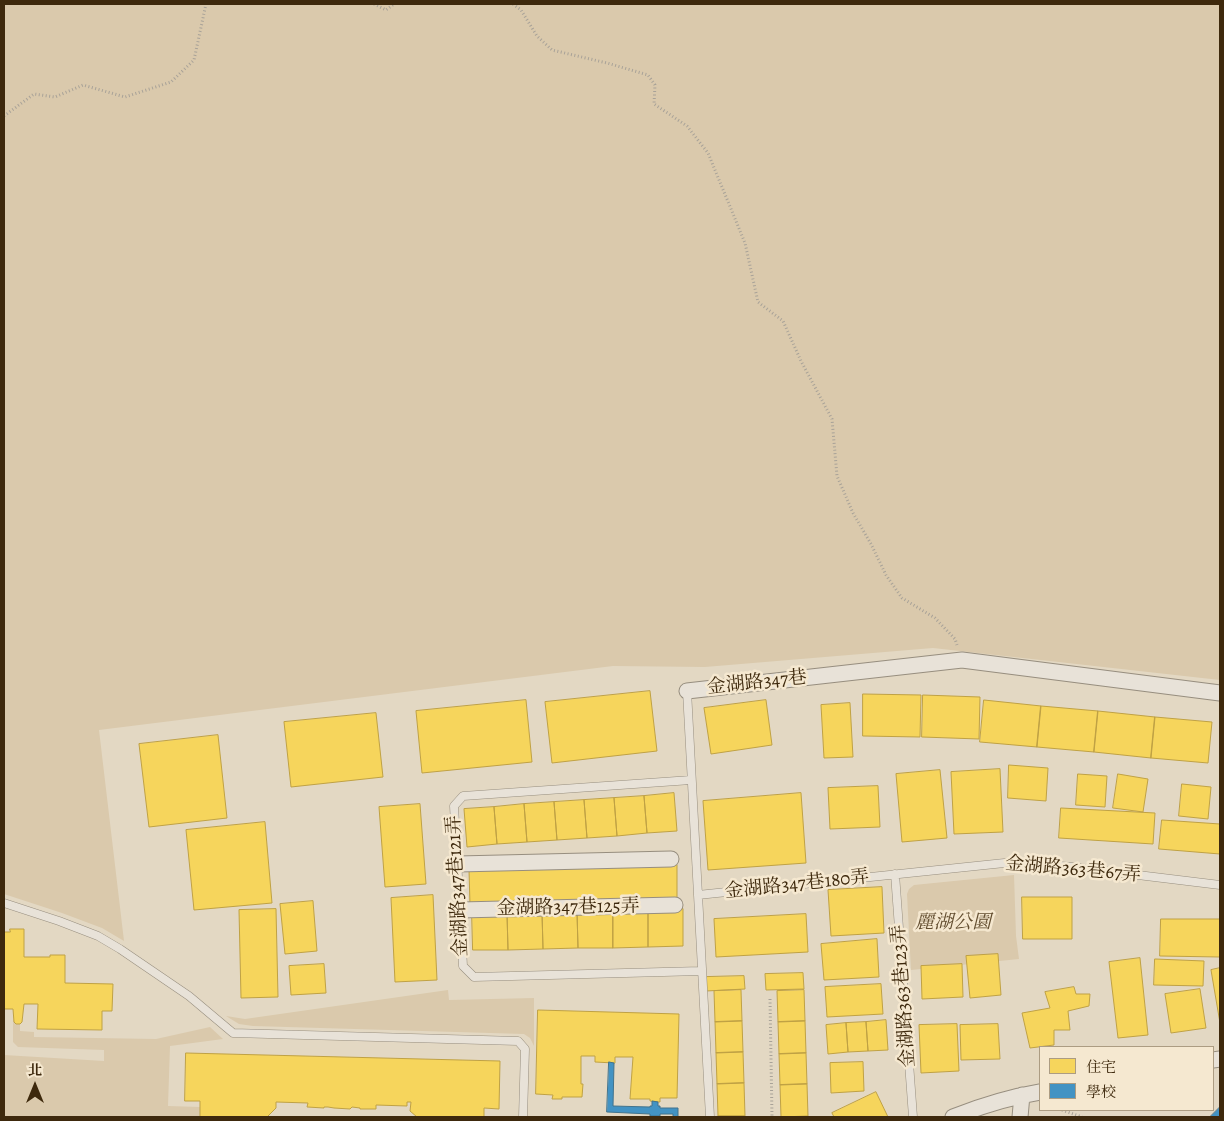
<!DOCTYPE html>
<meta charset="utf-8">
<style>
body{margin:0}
#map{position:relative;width:1224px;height:1121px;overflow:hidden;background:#e3d8c3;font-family:Alegreya,"Noto Serif TC",serif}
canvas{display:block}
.frame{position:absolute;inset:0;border:5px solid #3e290d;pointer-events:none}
.legend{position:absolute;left:1039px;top:1046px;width:175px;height:65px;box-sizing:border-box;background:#f5e8d0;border:1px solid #ac9c82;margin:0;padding:6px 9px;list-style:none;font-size:15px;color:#3e290d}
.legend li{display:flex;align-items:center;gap:10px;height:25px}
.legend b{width:25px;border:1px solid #ac9c82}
.north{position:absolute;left:10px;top:1061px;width:50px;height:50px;-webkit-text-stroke:4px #f5e8d0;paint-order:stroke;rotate:0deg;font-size:14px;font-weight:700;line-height:20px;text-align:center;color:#3e290d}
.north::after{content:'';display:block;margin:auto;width:18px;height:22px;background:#3e290d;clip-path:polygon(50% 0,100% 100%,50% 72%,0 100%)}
</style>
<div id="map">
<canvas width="1224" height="1121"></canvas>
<div class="frame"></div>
<ul class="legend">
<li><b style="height:14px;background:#f6d55c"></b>住宅</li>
<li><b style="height:14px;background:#4393c3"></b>學校</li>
</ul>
<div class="north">北</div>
</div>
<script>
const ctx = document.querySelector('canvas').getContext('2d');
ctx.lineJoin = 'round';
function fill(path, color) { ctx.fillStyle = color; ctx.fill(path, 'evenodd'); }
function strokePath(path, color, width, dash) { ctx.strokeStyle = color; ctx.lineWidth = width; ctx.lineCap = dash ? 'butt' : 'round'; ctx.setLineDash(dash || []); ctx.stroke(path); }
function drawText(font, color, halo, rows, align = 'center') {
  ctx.font = font + ' Alegreya,"Noto Serif TC",serif'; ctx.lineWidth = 5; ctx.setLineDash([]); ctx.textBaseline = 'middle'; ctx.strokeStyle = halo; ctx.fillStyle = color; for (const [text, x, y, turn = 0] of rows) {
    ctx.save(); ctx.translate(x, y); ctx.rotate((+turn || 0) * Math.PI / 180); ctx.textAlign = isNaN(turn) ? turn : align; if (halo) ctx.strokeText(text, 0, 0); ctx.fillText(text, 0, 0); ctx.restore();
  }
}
fill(new Path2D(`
 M4,4H1220V680L933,648L705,667L613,666L99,730L124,941L102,928L62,913L4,894Z
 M1014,875L1016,936L1019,959L911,970L907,894L909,889L914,885Z
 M448,990L449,1000L534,998V1046L530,1038L524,1034L253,1026L239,1024L226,1016L245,1019Z
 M13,1019L16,1024H20V1031L34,1032V1037L156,1039L210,1027L223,1039L170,1046L168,1106L200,1107V1117H4V1055L104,1061V1050L18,1047L13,1042Z`), '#dac9ac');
const homes = new Path2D(`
 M650,691L657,751L552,763L545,702Z
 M863,694L921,695L920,737L863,736Z
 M923,695L980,697L979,739L922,737Z
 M526,700L532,762L422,773L416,711Z
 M766,700L772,745L711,754L704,708Z
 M984,700L1041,706L1037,747L980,742Z
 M850,703L853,757L824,758L821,705Z
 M1041,706L1098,711L1094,752L1037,747Z
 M1098,711L1155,717L1151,758L1094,752Z
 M376,713L383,777L291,787L284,722Z
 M1155,717L1212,722L1208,763L1151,758Z
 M218,735L227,818L149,827L139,744Z
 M1009,765L1048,768L1046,801L1008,798Z
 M1000,769L1003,832L954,834L951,772Z
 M940,770L947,838L902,842L896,774Z
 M1078,774L1107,776L1105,807L1076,805Z
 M1118,774L1148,779L1143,812L1113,808Z
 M1182,784L1211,787L1208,819L1179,816Z
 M878,786L880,827L830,829L828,788Z
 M674,793L677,831L647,833L644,796Z
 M801,793L806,863L708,870L703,801Z
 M644,796L647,833L617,836L614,798Z
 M614,798L617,836L587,838L584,800Z
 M584,800L587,838L557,840L554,802Z
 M554,802L557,840L527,842L524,804Z
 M420,804L426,884L385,887L379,807Z
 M524,804L527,842L497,844L494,807Z
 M494,807L497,844L467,847L464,809Z
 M1061,808L1155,813L1153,844L1059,838Z
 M1162,820L1220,824V854L1159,849Z
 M265,822L272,903L194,910L186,830Z
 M677,865V901L470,905L469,870Z
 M882,887L884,933L831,936L828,890Z
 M433,895L437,980L395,982L391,898Z
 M1022,897H1072V939H1023Z
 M313,901L317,951L285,954L280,904Z
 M276,909L278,997L241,998L239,910Z
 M683,909V946L648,947V910Z
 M613,910V948H578L577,911Z
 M613,910H648V947L613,948Z
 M577,911L578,948L543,949L542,912Z
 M542,912L543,949L508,950L507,913Z
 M472,913H507L508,950H473Z
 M806,914L808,952L716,957L714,919Z
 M1161,919H1220V957L1160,956Z
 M10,929H24V957H50V955H65V983L113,984L112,1011H102V1030L37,1029L38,1004H24L22,1022L20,1024H16L14,1022L13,1009H4V932H10Z
 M877,939L879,977L824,980L821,944Z
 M998,954L1001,995L970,998L966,956Z
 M1140,958L1148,1035L1118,1038L1109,962Z
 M1155,959L1204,961L1203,986L1154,985Z
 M324,964L326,993L291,995L289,966Z
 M962,964L963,997L922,999L921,966Z
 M1220,968V1023L1211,970Z
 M803,973L804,989L766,990L765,974Z
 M744,976L745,989L706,991V977Z
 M881,984L883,1014L827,1017L825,987Z
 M1074,987L1076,994H1090L1089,1006L1068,1011L1070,1030H1054V1045L1030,1048L1022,1013L1050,1008L1045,992Z
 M1200,989L1206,1028L1171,1033L1165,994Z
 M741,990L742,1021L715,1022L714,991Z
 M804,990L805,1021L778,1022L777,991Z
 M538,1010L679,1014L677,1098H660V1102L650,1101V1099H630L633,1057H615V1063H614L595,1062V1056H581V1084H583L582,1097H562V1099H552L553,1095L536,1094Z
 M886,1020L888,1050L868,1051L866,1022Z
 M742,1021L743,1052L716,1053L715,1022Z
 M805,1021L806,1053L779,1054L778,1022Z
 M866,1022L868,1051L848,1052L846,1023Z
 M846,1023L848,1052L828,1054L826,1025Z
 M957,1024L959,1071L921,1073L919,1025Z
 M998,1024L1000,1059L961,1060L960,1025Z
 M743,1052L744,1083L717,1084L716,1053Z
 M186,1053L500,1061L499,1109L484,1108V1117H417L410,1111L411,1102H407V1106L376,1105V1109H360V1108L352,1107L350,1109L334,1108L328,1107H324V1108L307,1107L308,1103L276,1102V1108L267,1117H200V1101H185Z
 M806,1053L807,1084L780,1085L779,1054Z
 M863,1062L864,1091L831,1093L830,1063Z
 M744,1083L745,1116H718L717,1084Z
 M807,1084L808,1116L781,1117L780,1085Z
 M876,1092L888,1117H834L832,1113Z
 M718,1116H745V1117H718Z`);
fill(homes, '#f6d55c');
strokePath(homes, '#bfa144', 1);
const schools = new Path2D(`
 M609,1062L614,1063L613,1106L650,1107V1106H652V1101L658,1102V1106H660V1108H678V1117H673V1114H660V1116H650V1114L607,1112Z
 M1220,1107V1117H1210Z`);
fill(schools, '#4393c3');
strokePath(schools, '#42738c', 1);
const lane = new Path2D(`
 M687,691L710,1117
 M691,780L463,796L454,806L463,966L474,977L701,971
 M895,874L913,1117
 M698,895L1014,862L1072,867L1220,885
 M4,903L59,921L98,936L120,949L189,996L233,1033L518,1041L525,1049L523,1117`);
const street = new Path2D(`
 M687,691L962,660L1220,693
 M458,864L671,859
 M460,910L675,905
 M1213,1060L1220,1059
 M953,1117C981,1106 1010,1097 1040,1092
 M1020,1117L1022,1095`);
strokePath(lane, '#978e7f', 9);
strokePath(street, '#978e7f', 17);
strokePath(new Path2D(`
 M374,4L386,10L394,4
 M513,4L521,10L537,36L552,50L607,63L648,75L655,85L654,104L687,126L708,153L745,243L758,302L783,321L801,361L832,419L837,476L853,513L871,544L886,575L902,598L935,618L955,639L957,645
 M4,116L34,94L55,97L83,85L125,97L171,82L194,60L206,4
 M770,999L772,1117
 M1062,1110L1082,1117`), '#a8a298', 3, [1, 2.5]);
strokePath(lane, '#e8e2d8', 8);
strokePath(street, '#e8e2d8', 15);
drawText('19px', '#3e290d', '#f5e8d0', [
 ["金湖路347巷",757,683,-6],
 ["金湖路363巷67弄",1073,870,5],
 ["金湖路347巷180弄",797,885,-6],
 ["金湖路347巷121弄",458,886,-93],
 ["金湖路347巷125弄",568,908,-1],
 ["金湖路363巷123弄",904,996,-94]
]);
drawText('italic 19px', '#634e30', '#f5e8d0', [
 ["麗湖公園",953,923]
]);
</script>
